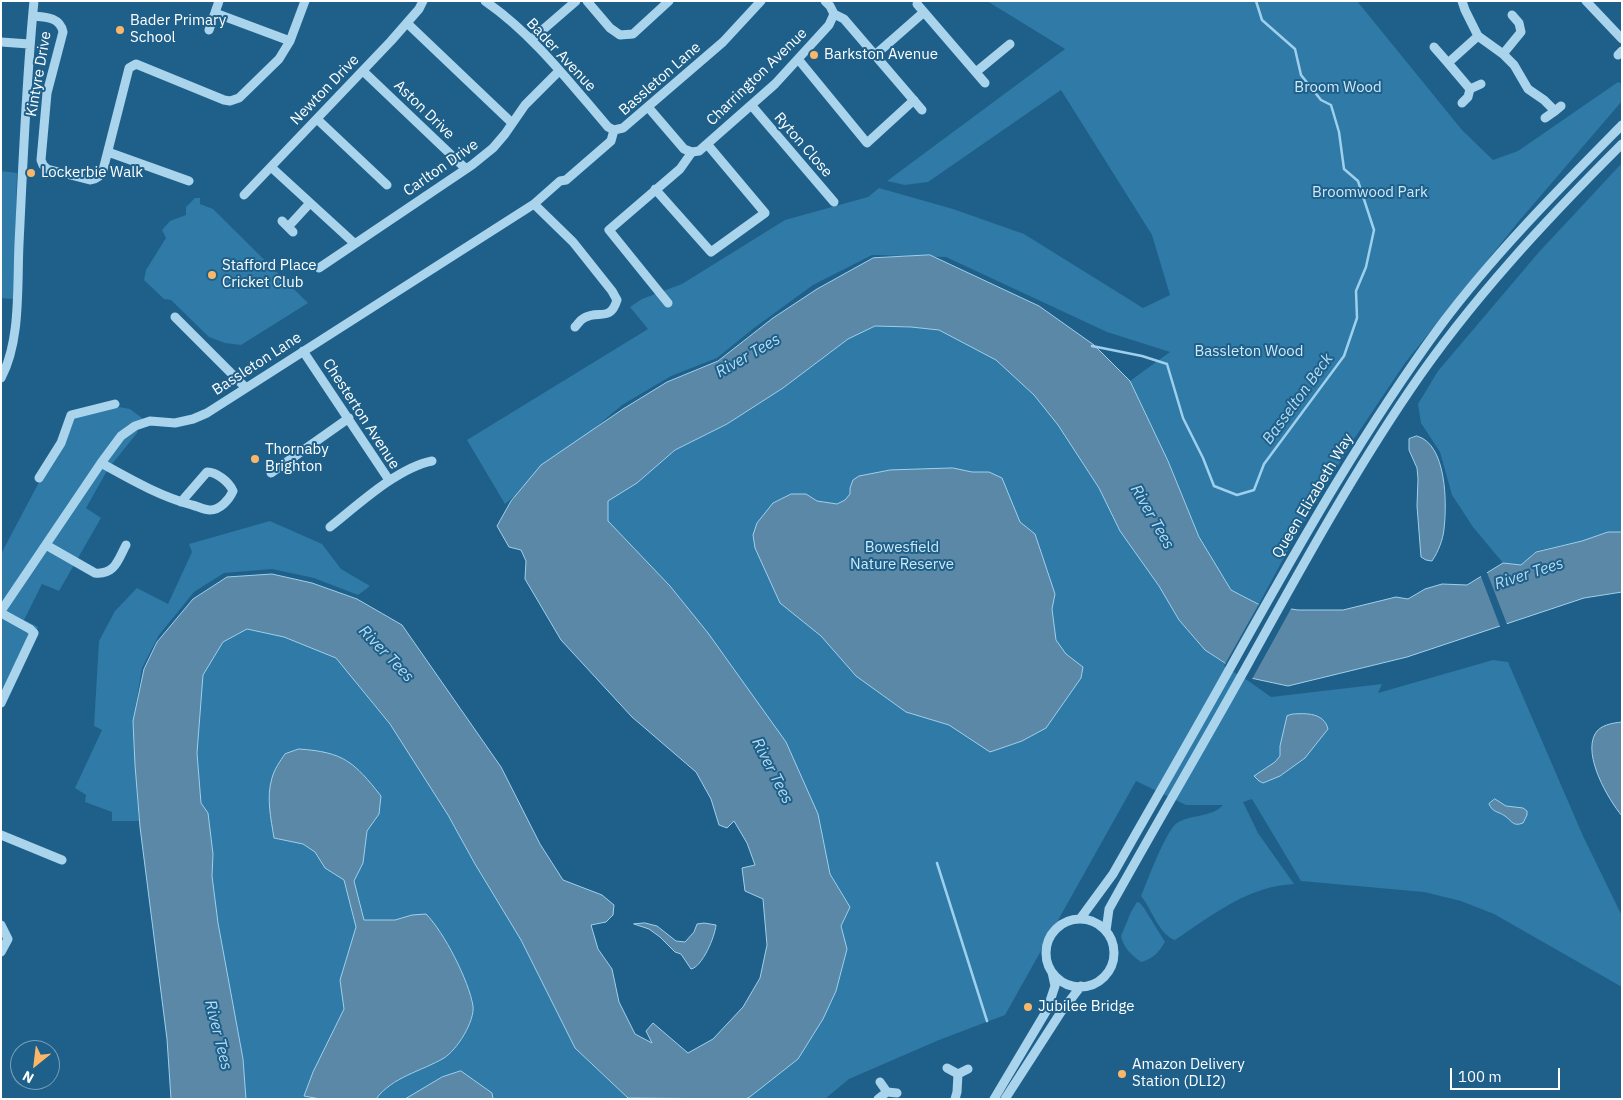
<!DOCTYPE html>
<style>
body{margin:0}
#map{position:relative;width:1623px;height:1100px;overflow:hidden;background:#1e608a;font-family:"IBM Plex Sans",sans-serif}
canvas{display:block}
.frame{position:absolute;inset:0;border:2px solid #fff;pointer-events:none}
.north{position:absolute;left:10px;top:1040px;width:50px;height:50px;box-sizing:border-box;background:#1e608a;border:1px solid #78a0b9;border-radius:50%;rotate:209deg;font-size:14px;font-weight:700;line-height:20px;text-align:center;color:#fff}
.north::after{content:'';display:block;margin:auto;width:18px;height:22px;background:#fab76a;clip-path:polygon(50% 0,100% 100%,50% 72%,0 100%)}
.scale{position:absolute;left:1450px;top:1068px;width:110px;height:22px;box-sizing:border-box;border:2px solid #fff;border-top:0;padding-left:6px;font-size:15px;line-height:18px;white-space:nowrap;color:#fff;-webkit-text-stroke:4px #1e608a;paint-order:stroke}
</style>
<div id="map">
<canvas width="1623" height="1100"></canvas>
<div class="frame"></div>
<div class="north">N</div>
<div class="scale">100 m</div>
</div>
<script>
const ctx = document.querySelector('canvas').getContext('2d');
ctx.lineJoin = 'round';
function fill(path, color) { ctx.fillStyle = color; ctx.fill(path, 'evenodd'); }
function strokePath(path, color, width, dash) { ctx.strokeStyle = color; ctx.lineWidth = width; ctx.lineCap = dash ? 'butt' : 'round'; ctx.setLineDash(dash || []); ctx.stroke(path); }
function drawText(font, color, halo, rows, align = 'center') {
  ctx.font = font + ' "IBM Plex Sans",sans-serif'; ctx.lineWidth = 4; ctx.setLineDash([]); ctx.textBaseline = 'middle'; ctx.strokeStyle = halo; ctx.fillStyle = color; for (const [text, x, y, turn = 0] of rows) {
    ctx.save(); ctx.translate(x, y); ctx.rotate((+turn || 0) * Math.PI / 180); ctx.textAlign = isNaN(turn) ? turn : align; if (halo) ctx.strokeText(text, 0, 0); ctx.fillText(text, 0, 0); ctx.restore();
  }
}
fill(new Path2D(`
 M987,1H1357L1462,130L1493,160L1518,151L1618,82L1622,84V101L1519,221L1405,363L1354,439L1296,535L1259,604L1231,590L1199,537L1168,461L1130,381L1170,352L1107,332L946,257L872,255L813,285L754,328L717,358L671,376L622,405L505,504L467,440L648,329L630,307L642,299L682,284L785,220L868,197L879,188L953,209L1024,234L1143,308L1170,295L1152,235L1061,90L928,182L905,185L887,181L1065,49Z
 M1622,163V532H1608L1582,541L1536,551L1521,565L1503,563L1473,527L1452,495L1440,452L1421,423L1418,404L1438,371L1539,252Z
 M1,171L17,173L14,299L1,298Z
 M195,198H200V204L213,209L308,303L241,345L225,343L209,337L171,300L164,299L144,280L146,270L166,238L162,230L170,221L186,215V207Z
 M875,326L911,327L939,330L996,360L1034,395L1058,425L1099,488L1120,531L1159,586L1179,620L1205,650L1271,697L1382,684L1378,693L1493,660L1508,662L1583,836L1622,916V987L1494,914L1461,901L1424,892L1301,881L1252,799L1243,802L1258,833L1294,884C1248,886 1211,916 1175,940C1158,934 1152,909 1141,896C1147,882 1166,830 1177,823C1191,814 1211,818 1223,805H1186L1136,781L1005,1015L939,1040L849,1079L825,1099H746L751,1096L844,939L841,926L850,906L830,874L818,814L708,633L670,586L607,521L608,500L637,483L675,450L727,424L783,388L848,339Z
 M119,407L130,409L142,418L137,433L108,469L86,508L101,518L59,591L42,584L24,620L38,627L1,705V554L73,418Z
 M270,521L322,544L341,569L370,586L358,595L314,578L272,569L224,573L194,592L159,635L142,668L133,721L135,765L139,821H112V812L85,802L86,795L75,788L102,730L94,726L99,641L115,611L137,588L168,604L192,552L189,544Z
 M247,629L284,637L336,658L390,724L448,815L475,864L521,940L575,1048L629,1099H246L243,1059L218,923L212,876L213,854L208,813L201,803L197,753L203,675L223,642Z
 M1137,902L1140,903L1144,908L1165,942C1159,952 1153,959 1141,962C1132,956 1123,947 1121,936L1131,912Z`), '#2f7aa6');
const water = new Path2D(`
 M930,255L1039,306L1094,345L1130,381L1168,461L1199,537L1231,590L1258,604L1298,610H1343L1396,597L1408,599L1425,589L1442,584L1467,585L1503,563L1521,565L1536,552L1582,541L1608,532H1622V592L1584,598L1407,657L1288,686L1246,677L1205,650L1179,620L1159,586L1120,531L1099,488L1058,425L1034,395L996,360L939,330L911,327L875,326L848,339L783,388L727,424L675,450L637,483L608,501V521L670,586L708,633L786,742L818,814L830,874L850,907L841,926L847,949L836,991L823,1019L798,1059L751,1096L746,1099L628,1098L575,1048L521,940L475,864L448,815L390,724L336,658L284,637L247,629L223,642L203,675L197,753L201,803L208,813L213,854L212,876L218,923L243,1059L246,1099H171L167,1039L140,827L135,765L133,721L144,669L157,642L193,599L227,577L272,574L312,583L357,599L402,625L501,767L540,844L563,880L602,895L614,905L613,915L606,922L591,925L598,949L612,969L619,1002L635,1034L652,1043L646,1031L653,1023L688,1053L713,1039L743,1007L760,978L767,945L763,899L745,891L742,868L755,865L747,843L734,821L727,828L719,825L711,799L696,772L632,717L561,640L525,579L526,561L521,550L509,547L497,526L511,501L541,465L623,409L667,382L718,361L773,318L817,289L873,258Z
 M1417,436C1447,444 1447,504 1444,529C1443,540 1438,552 1432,561L1426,560L1421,557L1417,506L1418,479L1417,468L1409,450V439Z
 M953,468L972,472H989L1002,478L1020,522L1035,534L1055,594L1052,609L1056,640L1066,654L1083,667L1081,678L1046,728L1022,741L990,752L949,725L906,712L856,676L821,636L780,603L755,548L753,535L757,523L773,503L791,494H806L817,501L837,504L845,500L850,494V488L853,480L859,476L890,470Z
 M1293,714C1307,713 1324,713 1328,729L1305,758L1280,776L1263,783L1259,781L1254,776L1275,762L1280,756V746L1287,716Z
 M1622,722V816C1608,799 1583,756 1595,734C1600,725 1612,723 1622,722Z
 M299,749C344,752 354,762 381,796L379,814L367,831L363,863L354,881L364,920H395L412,915L426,914C444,932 469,981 473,1006C475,1021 457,1050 444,1058C422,1071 392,1077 376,1099H320L304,1096L313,1072L344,1009L340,980L356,927L344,880L325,868L315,852L303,844L274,838C271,819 266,797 272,778C274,770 280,761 285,754Z
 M1495,799L1506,806L1523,808L1527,811V815L1523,823C1513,827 1512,821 1505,816C1498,811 1493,813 1489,804Z
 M645,923L657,926L676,941L685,942L694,932L697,924L704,923L716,925C715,937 702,967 691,969L681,954L675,952L660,937L649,929L634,924Z
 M461,1071L492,1093L493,1099H405L442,1077Z`);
fill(water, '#5b88a6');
strokePath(water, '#9ed0ed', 1);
fill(new Path2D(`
 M1486,570L1508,627L1501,629L1480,574Z
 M1260,602L1292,607L1251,681L1245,679L1224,666Z`), '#1e608a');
strokePath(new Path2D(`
 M1092,346L1142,356L1167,364L1183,418L1203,458L1214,486L1237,495L1254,490L1264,464L1344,356L1357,318L1356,291L1366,267L1374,230L1358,181L1344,169L1339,132L1331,105L1321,100L1301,75L1295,49L1262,20L1256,1
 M937,863L987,1021`), '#9ed0ed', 2.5);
strokePath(new Path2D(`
 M485,1C534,35 570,83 608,127L614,130
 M587,1L610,28L620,35L633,34L669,1
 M825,1L830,6L834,14L844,19L922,110
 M1462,1L1465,10L1478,36L1503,54L1514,65L1528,89L1544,100L1555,111L1561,106
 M1586,1L1622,39
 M917,4L985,83
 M215,13L290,41
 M33,16C45,17 60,17 63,32L47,93L41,160L43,165L47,169L90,180C97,179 101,176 103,170L129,68L136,64L224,100L230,101L239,98L279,59L290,41L305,1
 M407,23L512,123
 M209,30L219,1
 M531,40L576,1
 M1,42L29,44
 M1434,47L1448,63
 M1503,54L1521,32L1519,23L1512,15
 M875,55L924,12
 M1618,55L1622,51
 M798,59L867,143L914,100
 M363,71L466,169
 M976,72L1010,44
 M1470,89L1481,84
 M1462,103L1468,97L1470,89L1448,63L1478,36
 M752,106L834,202
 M648,107L684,149L692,152L699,151L775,84L829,25L834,14
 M1545,118L1555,111
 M317,119L387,185
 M614,130L623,128L723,42L761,1
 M108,152L189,181
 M271,167L354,243
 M655,189L711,252L765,213L707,144
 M244,195L391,41L419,9L423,1
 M534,204L573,242L612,291L617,300C610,323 598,309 584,318C580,320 578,324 575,327
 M282,221L293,232
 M288,227L310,203
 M319,268L472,165L493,148L505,134L525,105L559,71
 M668,303L609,230L680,169L692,152
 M175,317L246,388
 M303,351L389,480
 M1,378C21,341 17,286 19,244C23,163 26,82 34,1
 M101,463C130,479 159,496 192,505C197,506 204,510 210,510C220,510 229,500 233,491C229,482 217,472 207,472L181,502
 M271,473L349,418
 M39,478L61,443L71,415L115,404
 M330,527C358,505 397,468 432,461
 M46,545L95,573C115,575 118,560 126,545
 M1,611L101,463L121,436L135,426L150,421L175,423L193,419L207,413L534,204L560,181L566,180L611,141L614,130
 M1,613L30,629L34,633L1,703
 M1,835L62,860
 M1080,919L1113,874C1155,800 1198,726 1239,652C1302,540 1365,428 1441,325C1495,253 1559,189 1622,125
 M1046 953a34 34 0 1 1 68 0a34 34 0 1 1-68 0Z
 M1,925L8,939L1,952
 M1106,931L1109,909C1155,826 1203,745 1249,662C1300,570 1351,477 1410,390C1471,300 1545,221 1622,144
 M947,1068L958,1074L968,1069
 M880,1082L887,1092
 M878,1099L887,1092L897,1093
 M955,1099L957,1092L958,1074
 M994,1099L1047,1010L1055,986L1052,972
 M1005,1099L1061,1012L1081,986`), '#aad3ec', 9);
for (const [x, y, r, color] of [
 [120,30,5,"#fab76a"],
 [814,55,5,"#fab76a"],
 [31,173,5,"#fab76a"],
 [212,275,5,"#fab76a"],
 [255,459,5,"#fab76a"],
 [1028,1007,5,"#fab76a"],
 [1122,1074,5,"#fab76a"]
]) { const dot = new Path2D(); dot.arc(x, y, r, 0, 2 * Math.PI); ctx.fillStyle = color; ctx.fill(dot); strokePath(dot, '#1e608a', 2); }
drawText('15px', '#fff', '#1e608a', [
 ["Bader Primary",130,21],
 ["School",130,38],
 ["Barkston Avenue",824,55],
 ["Lockerbie Walk",41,173],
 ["Stafford Place",222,266],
 ["Cricket Club",222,283],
 ["Thornaby",265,450],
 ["Brighton",265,467],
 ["Jubilee Bridge",1038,1007],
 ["Amazon Delivery",1132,1065],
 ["Station (DLI2)",1132,1082]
], 'left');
drawText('15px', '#fff', '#1e608a', [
 ["Bader Avenue",561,55,47],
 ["Kintyre Drive",39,74,-80],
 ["Charrington Avenue",757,77,-44],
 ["Bassleton Lane",660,79,-41],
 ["Newton Drive",325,90,-46],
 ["Aston Drive",424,110,44],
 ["Ryton Close",803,145,49],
 ["Carlton Drive",441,168,-35],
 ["Bassleton Lane",257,364,-33],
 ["Chesterton Avenue",361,414,57],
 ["Queen Elizabeth Way",1313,496,-59]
]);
drawText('15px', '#cfe9f8', '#1e608a', [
 ["Broom Wood",1338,88],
 ["Broomwood Park",1370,193],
 ["Bassleton Wood",1249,352],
 ["Bowesfield",902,548],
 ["Nature Reserve",902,565]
]);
drawText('italic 16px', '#b6dcf3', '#1e608a', [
 ["River Tees",748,356,-30],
 ["Basselton Beck",1298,399,-54],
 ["River Tees",1152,517,60],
 ["River Tees",1529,574,-18],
 ["River Tees",386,654,46],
 ["River Tees",772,771,63],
 ["River Tees",218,1035,76]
]);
</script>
